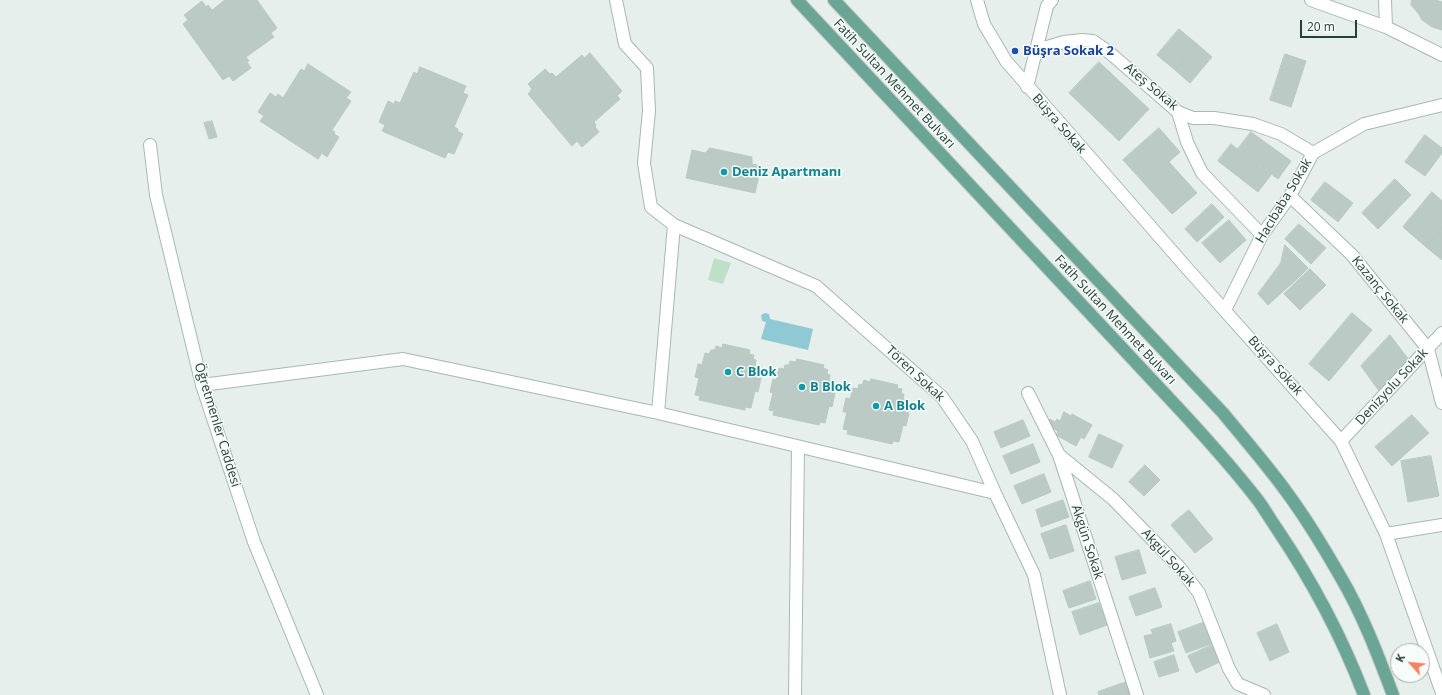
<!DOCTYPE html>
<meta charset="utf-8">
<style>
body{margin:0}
#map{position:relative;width:1442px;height:695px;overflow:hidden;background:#e6efeb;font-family:"Open Sans",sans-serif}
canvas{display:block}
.north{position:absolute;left:1390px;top:643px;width:40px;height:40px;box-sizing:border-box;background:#f7fbf9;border:1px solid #a3b1ad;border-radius:50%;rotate:297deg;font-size:11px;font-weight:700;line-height:16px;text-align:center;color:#24423a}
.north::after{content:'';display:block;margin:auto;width:14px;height:18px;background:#f4845f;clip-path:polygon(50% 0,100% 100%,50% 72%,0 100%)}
.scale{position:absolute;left:1300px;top:20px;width:57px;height:18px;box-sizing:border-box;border:2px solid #24423a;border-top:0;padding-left:5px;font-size:12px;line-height:14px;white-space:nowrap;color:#24423a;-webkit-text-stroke:3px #f7fbf9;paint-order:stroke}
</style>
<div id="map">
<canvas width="1442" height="695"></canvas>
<div class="north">K</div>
<div class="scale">20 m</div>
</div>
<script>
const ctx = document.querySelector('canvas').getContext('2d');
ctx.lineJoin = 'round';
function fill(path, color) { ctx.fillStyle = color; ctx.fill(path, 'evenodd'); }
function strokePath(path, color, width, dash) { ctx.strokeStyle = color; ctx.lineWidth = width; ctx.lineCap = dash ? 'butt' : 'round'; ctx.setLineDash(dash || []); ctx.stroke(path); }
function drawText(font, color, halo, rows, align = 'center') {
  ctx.font = font + ' "Open Sans",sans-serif'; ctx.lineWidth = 3; ctx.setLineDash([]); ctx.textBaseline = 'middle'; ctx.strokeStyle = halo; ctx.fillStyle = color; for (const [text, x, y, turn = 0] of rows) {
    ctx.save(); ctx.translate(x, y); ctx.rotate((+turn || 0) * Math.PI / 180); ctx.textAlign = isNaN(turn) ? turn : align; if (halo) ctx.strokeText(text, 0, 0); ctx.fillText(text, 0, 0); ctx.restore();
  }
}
fill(new Path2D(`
 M714,258L731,263L723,284L708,280Z`), '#bfe0c8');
fill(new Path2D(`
 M765,313L769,314L770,319L813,329L808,350L761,339L766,322L762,321L761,315Z`), '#8ec9d4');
const building = new Path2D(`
 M225,0H257L277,28L271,33L274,37L246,57L249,61L247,62L251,68L233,81L229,76L223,80L183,24L188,20L184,15L202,1L206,7L208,5L212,10Z
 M1412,0H1435L1442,2V30L1432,27L1422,20L1418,13L1411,5Z
 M1179,29L1197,44L1175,70L1157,55Z
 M1197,44L1212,57L1190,83L1175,70Z
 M590,53L622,91L617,96L620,99L594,122L596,125L595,127L599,132L582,147L577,141L572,146L528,94L532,89L528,84L545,69L550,74L552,73L556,77L582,55L584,58Z
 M1285,54L1306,61L1291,107L1270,100Z
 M1099,62L1149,109L1119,141L1069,93Z
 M308,64L351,92L346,98L351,101L332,130L335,132L334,134L339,137L327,157L322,153L318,159L260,121L264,116L258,112L270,93L276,97L278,94L283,98L301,69L304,71Z
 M420,67L466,86L463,93L468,95L454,127L458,129L457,131L463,134L454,154L448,152L445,158L382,131L385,125L379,122L388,101L394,104L395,101L400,103L414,72L417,74Z
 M212,121L217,137L209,139L204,123Z
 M1159,128L1180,152L1169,162L1197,193L1172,214L1123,160Z
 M1251,132L1291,161L1278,179L1238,149Z
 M1425,135L1442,148V153L1425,176L1405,162Z
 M1231,144L1271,175L1258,192L1218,161Z
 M710,148L752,157V164L761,166L755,193L686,178L692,150L705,153Z
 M1395,179L1411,195L1378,229L1362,213Z
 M1325,182L1353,203L1338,222L1311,200Z
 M1432,192L1442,201V228L1426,247L1403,227Z
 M1212,204L1224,217L1197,242L1185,229Z
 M1229,220L1246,240L1220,263L1202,243Z
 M1299,224L1326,248L1311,264L1285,239Z
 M1442,228V260L1426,247Z
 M1285,245L1308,268L1297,279L1281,263Z
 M1281,263L1297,279L1268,305L1258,294Z
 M1310,269L1326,285L1300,310L1284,294Z
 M1352,313L1372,330L1329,381L1309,364Z
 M1390,335L1409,360L1379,391L1361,366Z
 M723,344L750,350L749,354L754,355L753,359L756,360L755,365L761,366L758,378H761L758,392L755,391L751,408L745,407V410L699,400L700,396L695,395L699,378L695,377L698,364L702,365L705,353L709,354L711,350H715L716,346L722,348Z
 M797,359L824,365L823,368L828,370L827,374L830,375L829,380L835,381L832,393H835L832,407L829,406L825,423L820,422L819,425L773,415L774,411L769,410L773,393L770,392L773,379L776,380L779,368L784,369L785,365H789L790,361L796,362Z
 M871,379L898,385L897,388L902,389L901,394H904L903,399L909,400L906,412L909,413L906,426L903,425L899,442L893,441L892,444L847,434L848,430L843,429L847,412H843L846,398L850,399L853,388L858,389L859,384L862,385L864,380L870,382Z
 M1064,412L1071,416L1072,414L1092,425L1084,439L1081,437L1076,446L1056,435L1058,431L1047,425L1050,419L1055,422L1057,419L1060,421Z
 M1412,415L1429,433L1392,466L1375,447Z
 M1023,420L1030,436L1001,448L994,432Z
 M1099,434L1123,445L1112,468L1089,457Z
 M1033,444L1040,462L1011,474L1003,456Z
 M1431,456L1439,496L1408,502L1401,461Z
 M1145,465L1160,480L1144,496L1129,482Z
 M1044,474L1051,492L1022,504L1014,486Z
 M1063,500L1069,517L1041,527L1036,510Z
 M1189,510L1213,539L1195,553L1171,525Z
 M1066,525L1074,551L1050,559L1041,534Z
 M1139,550L1146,573L1122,580L1115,557Z
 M1090,581L1096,599L1069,608L1063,591Z
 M1155,588L1162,607L1136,616L1129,597Z
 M1099,603L1107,625L1080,635L1072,612Z
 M1205,622L1213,643L1186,653L1178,632Z
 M1171,624L1176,641L1171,643L1174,651L1150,658L1144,636L1153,634L1151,630Z
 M1277,624L1289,652L1270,661L1257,633Z
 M1214,644L1222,661L1196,673L1188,656Z
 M1174,655L1179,671L1159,677L1154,662Z
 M1126,682L1130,695H1099L1098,692Z`);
fill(building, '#bbcac4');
strokePath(building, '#b8c9c2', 1);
const street = new Path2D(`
 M616,0L625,44L647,68L649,111L644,163L651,207L674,225L816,286L942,397L972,441L995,493L1034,575L1060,695
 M977,0L984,24L1006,61L1185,266L1341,441L1386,534L1442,693
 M1311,0L1386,27L1442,55
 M1385,0L1386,27
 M1037,50L1064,42L1082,40L1093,41L1110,53L1178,112L1193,118H1214L1253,124L1281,134L1313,153
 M1027,87L1047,6L1052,0
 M1178,112L1187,142L1202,173L1262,235
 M1290,196L1352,255L1428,349L1442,403
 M1225,310L1262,235L1290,196L1313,153L1364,124L1442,105
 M202,385L403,359L658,413L995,493
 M1028,393L1059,455L1137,695
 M658,413L674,225
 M1341,441L1442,333
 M1059,455L1113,499L1180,568L1199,593L1229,669L1238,684L1264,695
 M1386,534L1442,525
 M795,695L798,447`);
const secondary = new Path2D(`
 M150,145L156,195L202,385L254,542L317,695`);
const primary = new Path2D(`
 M797,0L1167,396C1198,429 1229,463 1257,499C1264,508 1270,519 1277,529C1312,581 1342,637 1364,695
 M834,0L1223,413C1245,440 1268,466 1288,494C1307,520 1324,548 1340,576C1362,613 1378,655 1393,695`);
strokePath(street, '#a8b8b2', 14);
strokePath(secondary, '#a4bbb3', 14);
strokePath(primary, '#c2cac8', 14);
strokePath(street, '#fff', 12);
strokePath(secondary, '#fff', 12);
strokePath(primary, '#6aa596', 12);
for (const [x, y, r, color] of [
 [1015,51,4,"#1a4fb4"],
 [724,172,4,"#0f9aa8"],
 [728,372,4,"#0f9aa8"],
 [802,387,4,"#0f9aa8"],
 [876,406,4,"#0f9aa8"]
]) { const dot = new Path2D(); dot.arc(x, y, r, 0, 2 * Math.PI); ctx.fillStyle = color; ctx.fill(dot); strokePath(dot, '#f7fbf9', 1.5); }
drawText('bold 13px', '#164399', '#f7fbf9', [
 ["Büşra Sokak 2",1023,51]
], 'left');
drawText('13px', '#24423a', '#f7fbf9', [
 ["Fatih Sultan Mehmet Bulvarı",894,84,47],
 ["Ateş Sokak",1151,87,40],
 ["Büşra Sokak",1059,124,49],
 ["Hacıbaba Sokak",1284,201,-59],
 ["Kazanç Sokak",1380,290,51],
 ["Fatih Sultan Mehmet Bulvarı",1115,320,47],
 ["Büşra Sokak",1275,366,48],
 ["Tören Sokak",915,374,43],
 ["Denizyolu Sokak",1392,387,-47],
 ["Öğretmenler Caddesi",217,425,73],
 ["Akgün Sokak",1087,542,72],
 ["Akgül Sokak",1168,558,48]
]);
drawText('bold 13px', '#0d838f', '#f7fbf9', [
 ["Deniz Apartmanı",732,172],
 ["C Blok",736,372],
 ["B Blok",810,387],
 ["A Blok",884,406]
], 'left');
</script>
